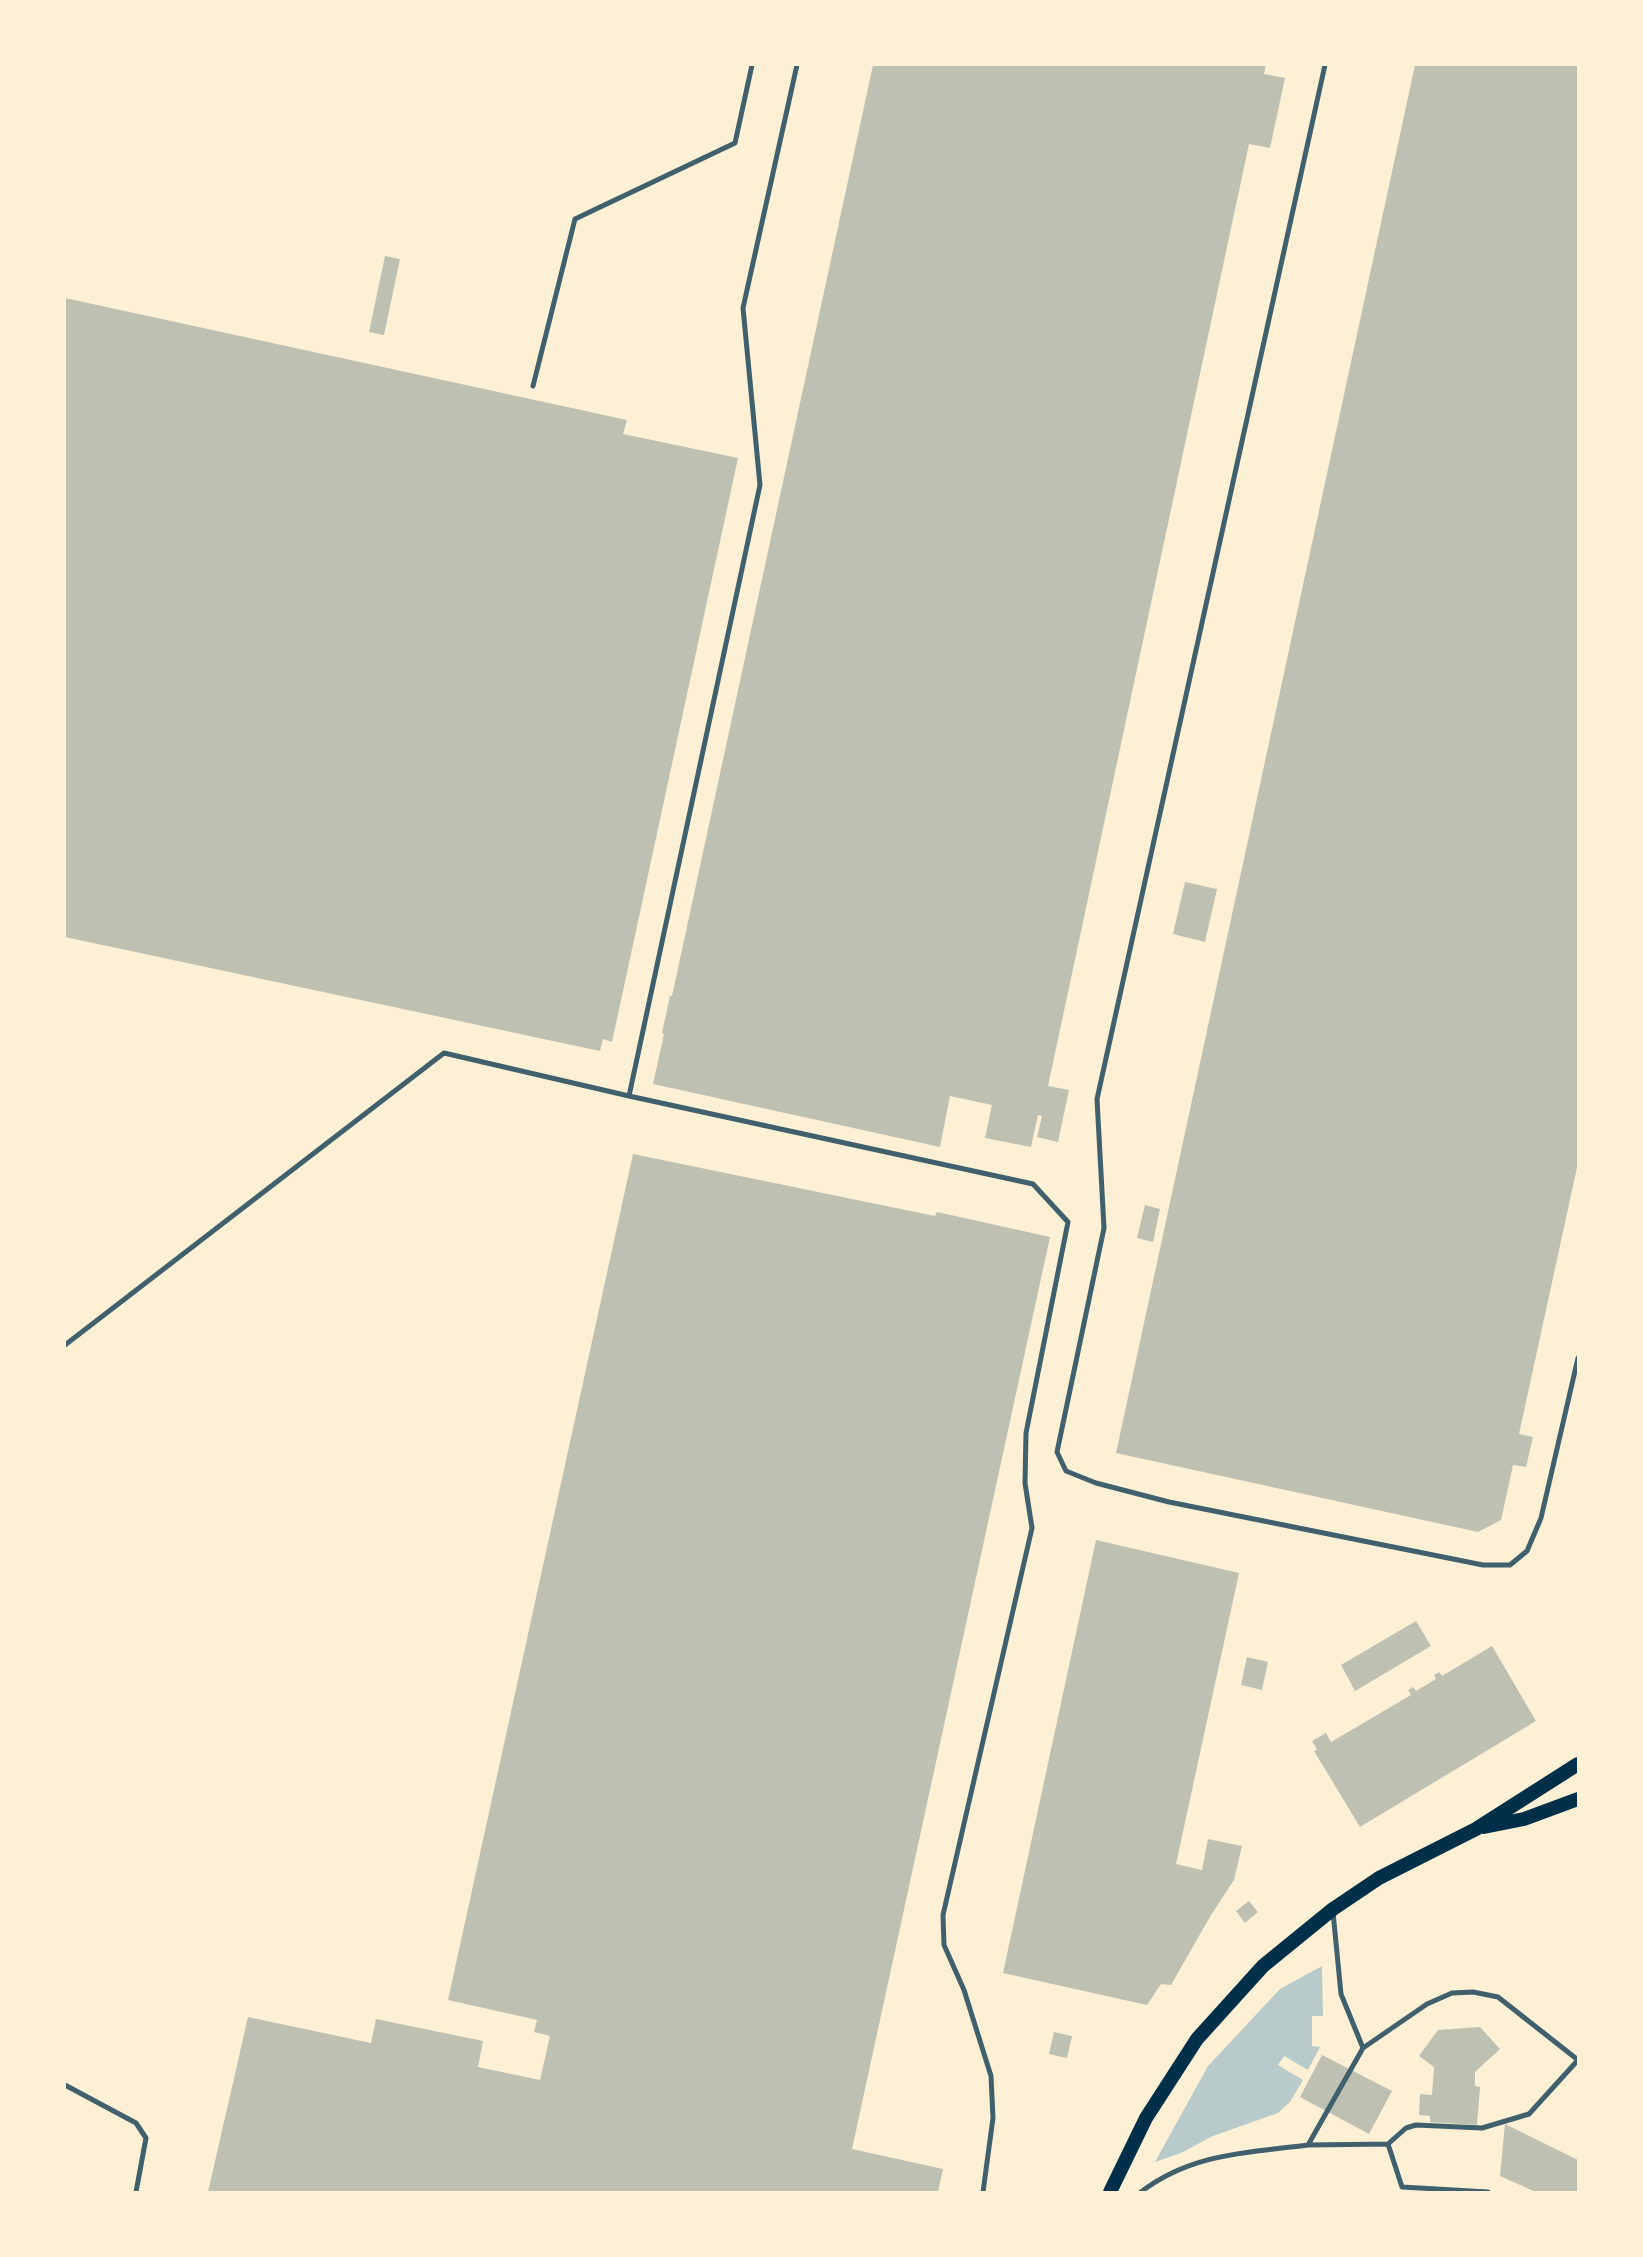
<!DOCTYPE html>
<style>
body{margin:0}
#map{position:relative;width:1643px;height:2257px;overflow:hidden;background:#fdf0d5;font-family:Raleway,sans-serif}
canvas{display:block}
.frame{position:absolute;inset:0;border:66px solid #fdf0d5;pointer-events:none}
</style>
<div id="map">
<canvas width="1643" height="2257"></canvas>
<div class="frame"></div>
</div>
<script>
const ctx = document.querySelector('canvas').getContext('2d');
ctx.lineJoin = 'round';
function fill(path, color) { ctx.fillStyle = color; ctx.fill(path, 'evenodd'); }
function strokePath(path, color, width, dash) { ctx.strokeStyle = color; ctx.lineWidth = width; ctx.lineCap = dash ? 'butt' : 'round'; ctx.setLineDash(dash || []); ctx.stroke(path); }
fill(new Path2D(`
 M1322,1966L1323,2016H1312V2046L1320,2047L1308,2070L1284,2056L1278,2065L1303,2080L1290,2102L1278,2113L1213,2136L1181,2153L1155,2162L1208,2066L1280,1989Z`), '#b9caca');
fill(new Path2D(`
 M873,65H1266L1264,74L1285,78L1270,148L1249,144L1048,1086L1069,1090L1058,1142L1037,1137L1042,1116L1038,1115L1031,1147L985,1138L992,1105L950,1096L940,1147L653,1084L664,1034L662,1033L670,996H672Z
 M1415,65H1578V1163L1519,1434L1533,1437L1526,1467L1513,1465L1501,1520L1478,1532L1116,1453Z
 M385,256L400,259L384,335L369,332Z
 M65,298L627,420L623,434L738,458L612,1042L603,1039L600,1051L65,937Z
 M1185,882L1217,889L1205,942L1173,934Z
 M633,1154L935,1216L937,1212L1050,1237L852,2149L943,2169L938,2192H208L248,2017L371,2043L376,2019L483,2041L478,2067L540,2080L550,2036L534,2032L537,2020L448,2000Z
 M1145,1205L1160,1209L1153,1242L1137,1238Z
 M1096,1540L1239,1573L1176,1864L1202,1870L1208,1839L1242,1846L1234,1880L1211,1915L1171,1985L1161,1984L1147,2005L1003,1973Z
 M1416,1621L1431,1646L1355,1691L1341,1665Z
 M1492,1646L1536,1721L1360,1827L1314,1751L1317,1750L1312,1741L1326,1733L1331,1742L1411,1695L1408,1690L1413,1687L1416,1691L1436,1679L1434,1675L1439,1672L1442,1676Z
 M1247,1657L1268,1662L1262,1690L1241,1685Z
 M1249,1901L1258,1912L1245,1923L1236,1911Z
 M1480,2027L1500,2049L1475,2072V2086L1480,2087L1477,2125L1430,2122V2116L1419,2115L1420,2094L1432,2095L1434,2067L1419,2056L1438,2030Z
 M1054,2032L1072,2036L1067,2058L1049,2054Z
 M1322,2055L1392,2091L1369,2134L1300,2097Z
 M1505,2124L1578,2160V2192H1536L1500,2176Z`), '#bec0b2');
strokePath(new Path2D(`
 M1325,65L1097,1099L1104,1228L1057,1452L1066,1471L1096,1483L1169,1502L1483,1565H1510L1527,1551L1541,1518L1578,1358
 M533,386L575,219L735,143L752,65
 M629,1096L760,485L743,308L797,65
 M65,1345L444,1053L629,1096L1033,1184L1068,1222L1026,1433L1025,1483L1032,1528L943,1915L944,1945L964,1990L991,2076L993,2118L983,2192
 M1333,1912L1341,1994L1363,2048
 M65,2085L136,2123L146,2138L136,2192
 M1388,2144L1406,2128L1416,2125L1482,2128L1529,2114L1578,2060
 M1308,2145L1388,2144L1402,2187L1488,2192
 M1141,2192C1192,2153 1247,2153 1308,2145L1363,2048L1427,2004L1452,1993L1473,1992L1498,1997L1578,2060`), '#3f606c', 5);
strokePath(new Path2D(`
 M1484,1827L1524,1819L1578,1799
 M1110,2192L1146,2118L1197,2039L1263,1966L1333,1909L1379,1878L1476,1829L1578,1764`), '#003049', 14);
</script>
